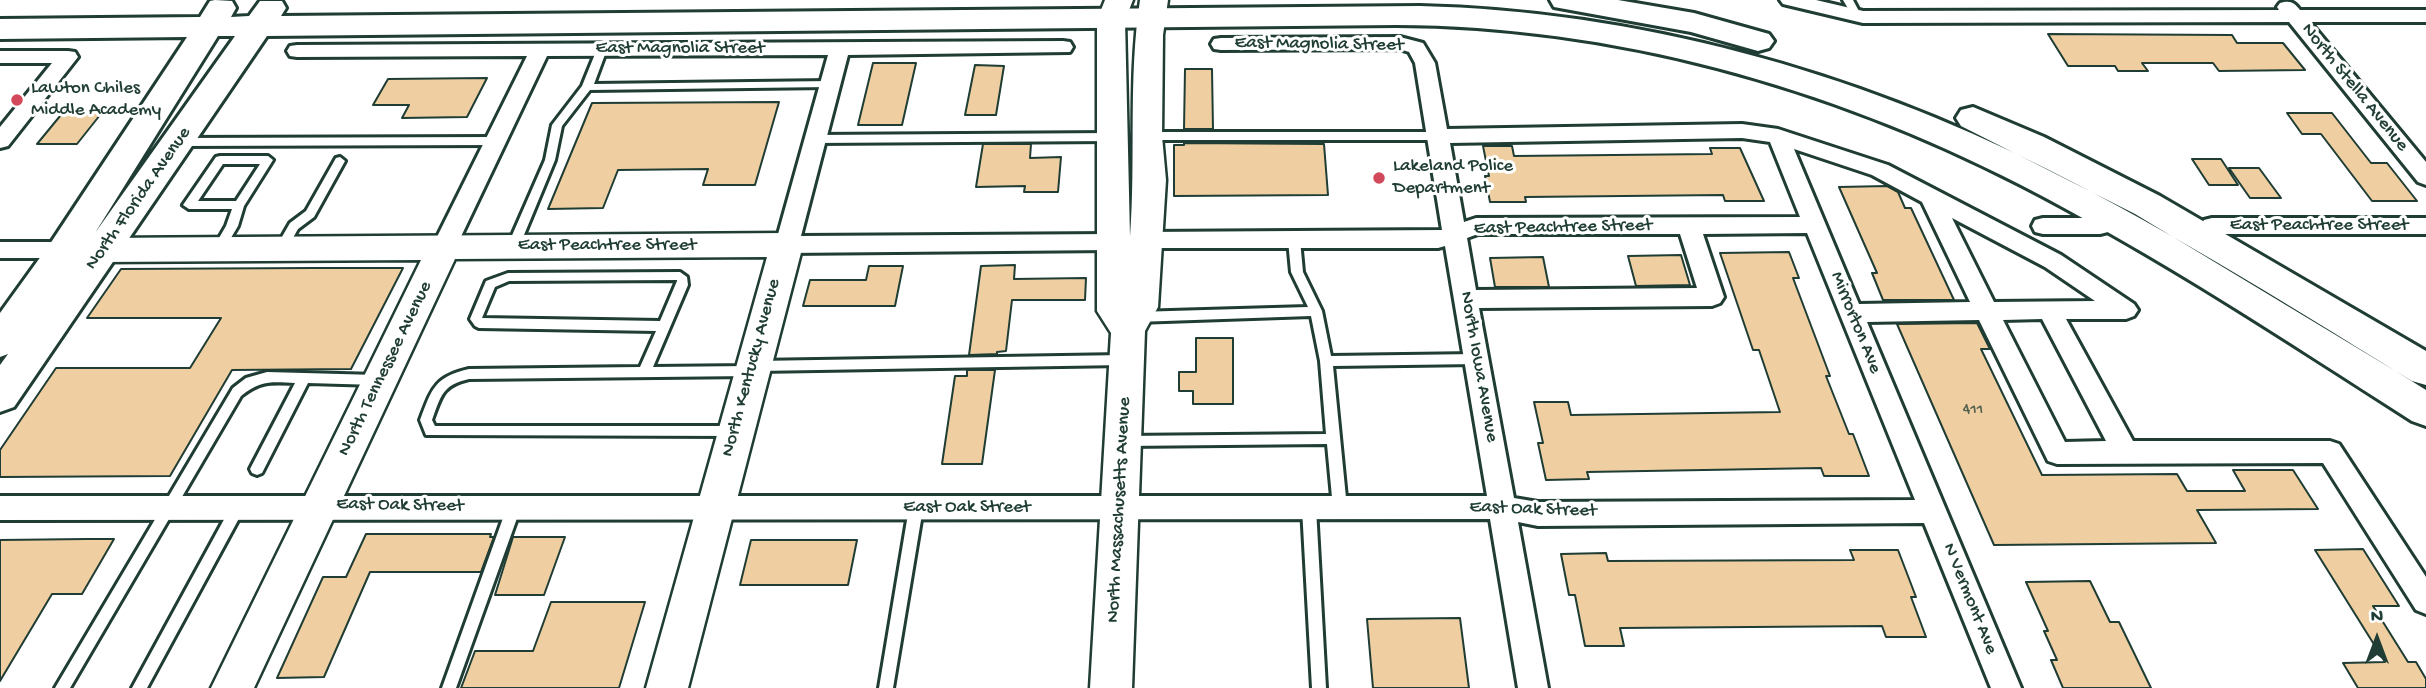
<!DOCTYPE html>
<style>
body{margin:0}
#map{position:relative;width:2426px;height:688px;overflow:hidden;background:#fff;font-family:"Gochi Hand",sans-serif}
canvas{display:block}
.north{position:absolute;left:2342px;top:604px;width:70px;height:70px;-webkit-text-stroke:5px #fff;paint-order:stroke;rotate:0deg;font-size:19px;font-weight:700;line-height:28px;text-align:center;color:#1f3d34}
.north::after{content:'';display:block;margin:auto;width:24px;height:32px;background:#1f3d34;clip-path:polygon(50% 0,100% 100%,50% 72%,0 100%)}
</style>
<div id="map">
<canvas width="2426" height="688"></canvas>
<div class="north">N</div>
</div>
<script>
const ctx = document.querySelector('canvas').getContext('2d');
ctx.lineJoin = 'round';
function fill(path, color) { ctx.fillStyle = color; ctx.fill(path, 'evenodd'); }
function strokePath(path, color, width, dash) { ctx.strokeStyle = color; ctx.lineWidth = width; ctx.lineCap = dash ? 'butt' : 'round'; ctx.setLineDash(dash || []); ctx.stroke(path); }
function drawText(font, color, halo, rows, align = 'center') {
  ctx.font = font + ' "Gochi Hand",sans-serif'; ctx.lineWidth = 6; ctx.setLineDash([]); ctx.textBaseline = 'middle'; ctx.strokeStyle = halo; ctx.fillStyle = color; for (const [text, x, y, turn = 0] of rows) {
    ctx.save(); ctx.translate(x, y); ctx.rotate((+turn || 0) * Math.PI / 180); ctx.textAlign = isNaN(turn) ? turn : align; if (halo) ctx.strokeText(text, 0, 0); ctx.fillText(text, 0, 0); ctx.restore();
  }
}
const building = new Path2D(`
 M2048,34L2232,35L2237,43H2283L2305,70L2219,71L2213,63H2142L2148,71H2118L2115,66H2068Z
 M873,63H916L902,125H858Z
 M975,65L1004,66L996,115H965Z
 M1185,69H1212L1213,129H1184Z
 M487,78L467,117L402,118L409,105H373L388,79Z
 M779,102L755,185H703L708,169L618,170L603,208L548,209L592,103Z
 M65,110H104L77,144H37Z
 M2287,113H2332L2371,163H2387L2417,201H2372L2321,134H2302Z
 M1184,143L1324,144L1328,195L1174,196V145H1184Z
 M983,144H1031L1030,158L1061,157L1058,192H1024L1025,186L976,187Z
 M1483,146H1512L1514,156L1712,154L1710,148H1740L1764,201H1725L1723,195L1525,197L1526,202H1490L1485,176H1489Z
 M2192,159H2221L2238,185H2209Z
 M2229,168H2259L2281,198H2250Z
 M1887,186L1898,192L1905,208H1911L1954,300H1883L1872,273H1877L1839,187Z
 M1789,252L1799,278H1793L1830,376H1826L1849,434H1853L1869,476H1824L1821,468L1587,472L1589,479L1546,480L1538,443H1543L1534,402H1568L1571,415L1780,412L1759,350H1753L1720,253Z
 M1681,255L1690,285L1636,286L1628,256Z
 M1543,257L1549,287H1495L1490,258Z
 M1015,265L1014,279L1086,278L1085,300H1012L1006,351L997,352V354L969,355L981,266Z
 M869,266H903L895,306H803L810,280H866Z
 M313,268H403L351,369L232,370L170,476L0,477V450L56,368H190L221,318H87L121,269Z
 M1977,323L1990,349H1981L2042,475L2177,474L2187,491H2245L2233,470H2293L2318,509L2197,510L2216,543L1994,545L1897,324Z
 M1196,338H1233V404H1193V391H1179V372H1196Z
 M967,370H995L982,464H942L955,376H967Z
 M366,534H491L490,537H494L481,572H370L324,677L277,678L323,577H346Z
 M513,537H565L544,595H495Z
 M87,539H114L82,594H52L0,681V540Z
 M751,540H857L848,585H740Z
 M2363,549L2399,606H2373L2408,662H2416L2426,679V688H2358L2343,663L2385,662L2315,550Z
 M1850,550H1898L1916,597H1911L1926,637H1886L1882,626L1620,628L1624,646H1585L1575,595H1569L1561,554L1606,553L1608,561L1854,560Z
 M2090,581L2110,622H2119L2151,688H2063L2051,660H2057L2044,631H2048L2026,582Z
 M551,602H645L619,688H461L475,651H533Z
 M1460,618L1469,688H1373L1367,619Z`);
fill(building, '#efcfa1');
strokePath(building, '#1f3d34', 2);
const lane = new Path2D(`
 M1843,0H1853L1861,15L1859,17H1853Z
 M602,46L607,49L594,84L830,81L835,84L830,87L590,90L562,126L555,160L519,247L513,251L509,250L507,247L545,160L552,125L582,86L597,49Z
 M1147,132H1437L1442,136L1437,140H1147L1142,136Z
 M1112,133L1117,137L1112,141L815,143L810,139L815,135Z
 M497,137L502,141L497,145L179,146L174,142L179,138Z
 M220,156H268L273,160L244,206L238,226L222,253L218,254L212,250L226,226L232,209H189L183,205L216,157ZM223,164H260L236,201H198Z
 M340,157L345,161L314,217L298,229L285,252H277L275,249L290,223L306,211L336,158Z
 M1294,236L1300,240L1303,272L1322,311L1331,356L1477,354L1481,356L1483,359L1481,362L1477,364L1333,366L1347,508L1345,512L1340,514L1335,512L1333,508L1327,444L1124,446L1119,445L1118,441L1119,437L1124,436L1326,434L1320,361L1311,316L1136,322L1130,317L1136,312L1308,307L1291,272L1288,240Z
 M680,272L687,277L688,285L653,367L750,366L752,363L756,361L1123,355L1127,357L1129,360L1127,363L1123,365L757,371L755,374L751,376L469,379C442,385 441,396 432,420L435,426H734L739,427L740,431L739,435L734,436L426,435L420,420C432,389 434,377 469,369L640,367L656,331L479,328L475,326L470,319L486,281L508,273ZM509,281L677,280V281L660,321L482,318L495,287Z
 M267,372L377,375L381,376L383,380L381,384L377,385L308,383L262,473L257,475L252,473L250,469L295,383C272,382 261,380 241,396L70,688H55L233,388L246,378Z
 M238,501L243,503L245,507L243,511L147,688H132L233,503Z
 M514,501L519,503L521,507L456,688H442L507,507L509,503Z
 M916,502L921,504L923,508L893,688H879L909,508L911,504Z
 M1309,502L1314,504L1316,508L1326,688H1312L1302,508L1304,504Z`);
const street = new Path2D(`
 M1780,0H1816L1863,11L2279,10L2277,7L2280,3C2290,0 2294,2 2300,10H2426V22H2310L2426,162V185L2418,182L2289,22L1863,23L1783,4Z
 M1400,37L1423,43L1435,63L1447,129L1742,124L1778,129L1888,165L2061,255L2134,304L2138,310L2134,316L2126,319H2066L2133,441H2330L2339,444L2426,577V614L2416,610L2323,463L2057,464L2048,461L1979,320L1867,322L2021,688H1991L1924,523L1538,526L1518,522L1548,688H1518L1490,519L0,520V496H1487L1445,246L1438,248H1146L1138,246L1135,240L1138,234L1146,232L1442,230L1415,63L1409,52L1399,49L1221,50L1214,49L1211,44L1214,39L1221,38ZM1742,138L1770,142L1800,217L1476,218L1464,222L1450,143ZM1794,149L1872,175L1922,202L1970,302L1859,304ZM1952,218L2045,267L2095,301L1994,302ZM1807,233L1915,500L1538,502L1514,498L1479,308L1712,306L1720,303L1724,297L1703,234ZM1478,234H1680L1697,288L1476,290L1467,238ZM2042,319L2106,441L2065,442L2003,320Z
 M1063,41L1070,42L1073,47L1070,52L848,55L801,236L1112,234L1120,236L1123,242L1120,248L1112,250L787,253L779,251L775,245L828,55L547,56L456,247L452,253L444,255L436,253L432,247L527,56L297,57L290,56L287,51L290,46L297,45Z
 M0,51H68L75,52L78,57L8,146L0,148V127L52,63H0Z
 M2043,218H2100L2108,220L2111,226L2108,232L2100,234H2043L2035,232L2032,226L2035,220Z
 M2212,218H2426V234H2212L2204,232L2201,226L2204,220Z
 M0,242H65L73,244L77,250L73,256L65,258H0Z`);
const secondary = new Path2D(`
 M1105,0H1133L1125,20L1130,237C1136,158 1128,79 1140,0H1168L1163,35L1162,136L1166,180L1158,307L1145,331L1132,688H1090L1111,333L1097,311V20Z
 M787,233L799,237L803,245L688,688H646L767,257L455,259L254,688H211L421,260L103,262L91,259L86,250L91,241L103,238Z`);
const primary = new Path2D(`
 M215,0L232,1L236,8L231,17L249,16L260,1H282L286,8L281,16L1420,6C1636,11 1854,71 2047,169C2178,235 2302,313 2426,390V426L2412,421C2284,339 2157,255 2021,185C1828,86 1614,26 1396,25L267,36L14,407L0,412V365L8,354L0,357V313L52,241L187,37L0,39V19L200,17L210,1ZM218,36H235L95,233Z
 M1550,0H1618L1694,13L1769,34L1774,41L1769,48L1758,51L1691,32L1565,9L1554,7Z
 M1973,107L2044,137L2160,196L2426,351V385L2412,381L2135,214L1961,126L1956,118L1961,110Z`);
strokePath(lane, '#1f3d34', 6);
strokePath(street, '#1f3d34', 6);
strokePath(secondary, '#1f3d34', 5);
strokePath(primary, '#1f3d34', 6);
fill(lane, '#fff');
fill(street, '#fff');
fill(secondary, '#fff');
fill(primary, '#fff');
for (const [x, y, r, color] of [
 [17,100,7,"#d1495b"],
 [1379,178,7,"#d1495b"]
]) { const dot = new Path2D(); dot.arc(x, y, r, 0, 2 * Math.PI); ctx.fillStyle = color; ctx.fill(dot); strokePath(dot, '#fff', 2.5); }
drawText('16px', '#53624f', null, [
 ["411",1973,411]
]);
drawText('19px', '#1f3d34', '#fff', [
 ["East Magnolia Street",1319,45,1],
 ["East Magnolia Street",680,49],
 ["North Stella Avenue",2354,88,51],
 ["North Florida Avenue",139,199,-55],
 ["East Peachtree Street",2319,226],
 ["East Peachtree Street",1563,228,-1],
 ["East Peachtree Street",607,246],
 ["Mirrorton Ave",1855,323,68],
 ["North Iowa Avenue",1478,367,80],
 ["North Kentucky Avenue",752,368,-75],
 ["North Tennessee Avenue",386,369,-64],
 ["East Oak Street",400,506,1],
 ["East Oak Street",967,508],
 ["North Massachusetts Avenue",1120,510,-87],
 ["East Oak Street",1533,510,2],
 ["N Vermont Ave",1969,599,68]
]);
drawText('19px', '#1f3d34', '#fff', [
 ["Lawton Chiles",31,89],
 ["Middle Academy",31,111],
 ["Lakeland Police",1393,167],
 ["Department",1393,189]
], 'left');
</script>
